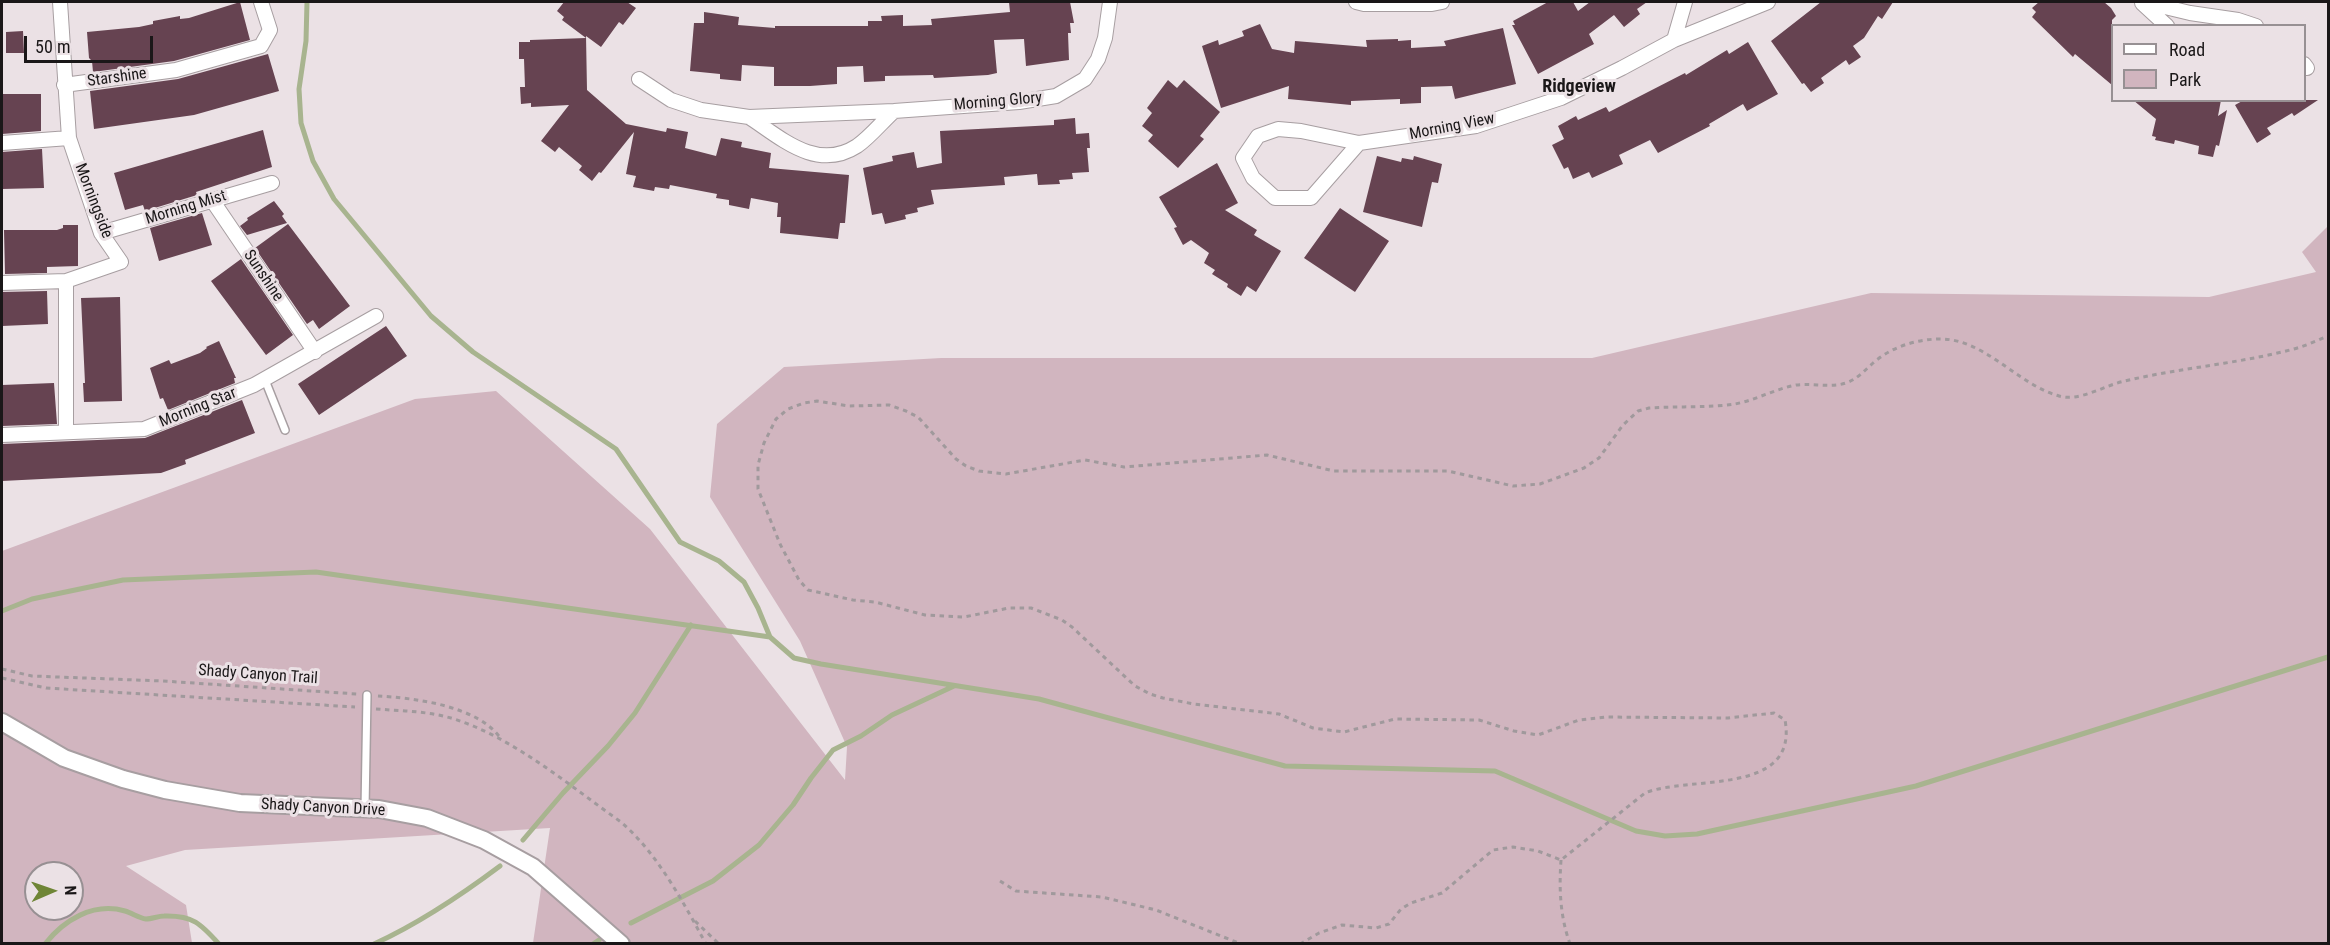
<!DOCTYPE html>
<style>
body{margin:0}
#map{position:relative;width:2330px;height:945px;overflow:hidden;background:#ebe1e5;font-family:"Roboto Condensed",sans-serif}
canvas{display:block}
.frame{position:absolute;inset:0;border:3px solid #1a1718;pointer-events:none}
.legend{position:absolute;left:2111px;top:24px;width:195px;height:78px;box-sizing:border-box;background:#ebe1e5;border:2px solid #979093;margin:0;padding:8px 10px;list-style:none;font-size:18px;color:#1a1718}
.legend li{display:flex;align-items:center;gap:12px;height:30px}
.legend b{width:30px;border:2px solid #979093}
.north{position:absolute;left:24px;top:861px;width:60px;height:60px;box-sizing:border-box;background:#ebe1e5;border:2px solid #979093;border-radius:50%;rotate:88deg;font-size:16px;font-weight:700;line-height:24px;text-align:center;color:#1a1718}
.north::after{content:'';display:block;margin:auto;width:21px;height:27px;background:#6f8536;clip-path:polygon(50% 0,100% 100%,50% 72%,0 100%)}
.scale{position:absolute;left:24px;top:36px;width:129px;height:27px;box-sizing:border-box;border:3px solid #1a1718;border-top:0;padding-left:8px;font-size:18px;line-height:21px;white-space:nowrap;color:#1a1718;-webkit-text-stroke:4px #ebe1e5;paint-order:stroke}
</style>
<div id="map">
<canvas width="2330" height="945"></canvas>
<div class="frame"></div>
<ul class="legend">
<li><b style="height:8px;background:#fff"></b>Road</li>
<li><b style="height:16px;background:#d1b5bf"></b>Park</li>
</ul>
<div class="north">N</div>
<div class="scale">50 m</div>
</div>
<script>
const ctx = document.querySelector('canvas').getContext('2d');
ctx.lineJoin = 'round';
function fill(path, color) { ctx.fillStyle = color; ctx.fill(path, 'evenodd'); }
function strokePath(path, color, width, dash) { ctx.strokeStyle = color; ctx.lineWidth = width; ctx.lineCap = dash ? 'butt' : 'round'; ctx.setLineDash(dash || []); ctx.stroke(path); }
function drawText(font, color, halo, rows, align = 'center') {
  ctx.font = font + ' "Roboto Condensed",sans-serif'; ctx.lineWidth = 6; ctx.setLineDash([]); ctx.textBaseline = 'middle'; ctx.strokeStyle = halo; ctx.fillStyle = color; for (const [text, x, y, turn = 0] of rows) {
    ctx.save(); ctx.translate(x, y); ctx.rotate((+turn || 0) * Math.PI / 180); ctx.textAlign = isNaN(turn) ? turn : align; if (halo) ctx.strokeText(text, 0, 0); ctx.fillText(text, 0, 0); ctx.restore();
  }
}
fill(new Path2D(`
 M2328,226V943H533L550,828L185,850L126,866L186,905L192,943H2V551L415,399L496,391L650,529L845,780L847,747L800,641L710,497L717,424L784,367L941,358H1592L1871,293L2209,297L2316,272L2302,252ZM36,873H72V909H36Z`), '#d1b5bf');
strokePath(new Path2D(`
 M307,2L306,41L299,89L301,123L313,161L334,199L431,316L473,352L616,449L680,542L719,561L744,582L758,608L770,637L794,658L821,664L1039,699L1285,766L1495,771L1636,831L1665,836L1697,834L1916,786L2328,657
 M2,611L32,599L123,580L316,572L770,637
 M523,840L563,793L608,746L635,713L691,625
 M631,923L713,881L759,845L793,805L811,778L833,750L861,736L892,715L954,686
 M45,944C64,920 93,902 125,911C132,913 139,918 146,919C152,919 158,916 164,916C193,915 201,924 219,944
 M374,944C420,923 460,896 500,866
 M593,944L599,940`), '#a8b48f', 5);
fill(new Path2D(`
 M240,2L250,40L174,61L93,72L92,61L89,58L87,32L139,27L153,24V21L180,16V19L189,18Z
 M564,2H627L636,8L623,25L619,22L601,47L586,36L587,90L626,124L666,132L667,128L688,132L685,148L716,156L721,138L742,142L741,147L771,153L769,168L849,175L845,223H840L838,239L780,233L781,217H777L778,203L751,198L749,209L729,205V200L716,198L717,194L670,185L669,189L655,187L654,191L633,187L636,176L626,174L634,132L601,173L599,172L592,181L579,170L582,166L559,147L555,152L541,141L569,105L531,107V103L521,104L520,87H525L524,59H519V42H530V40L586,38L562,20L564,17L557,11Z
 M1009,2H1070L1074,23H1070L1071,33H1068L1069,60L1026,66L1024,39L994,40L997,73L988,75L934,78L933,75L885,76V81L864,82L863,66L837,67V84L810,86H774V67L742,65L741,81L720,79V74L690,71L694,23H704V12L739,17L738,25L775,28V26H868V21H882L881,16L903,15V26L932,25L931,19L1010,12Z
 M1548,2H1573L1578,11L1590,2H1647L1637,9L1640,14L1624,27L1614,15L1589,34L1594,44L1538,74L1512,25H1515L1513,21Z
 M1821,2H1893L1882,19L1878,16L1864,38L1853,46L1861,57L1849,65L1846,60L1821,78L1824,83L1811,92L1804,83L1802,84L1771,41Z
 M2039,2H2104L2111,8L2116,16L2112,20V85L2075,54L2073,57L2032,17L2036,12L2032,8Z
 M1260,24L1272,49L1294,53L1295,41L1367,47L1366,40L1398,39V41L1411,40V48L1446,46L1444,41L1503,28L1516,84L1455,99L1452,86L1423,87H1421V103L1400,104V99L1351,101V105L1288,99L1289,86L1221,108L1202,46L1218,40L1219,45L1244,36L1242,31Z
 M23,31L24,53H6V32Z
 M1748,42L1778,94L1747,111L1743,104L1709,124L1710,126L1658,153L1650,140L1619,155L1623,164L1592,178L1589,172L1573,179L1568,167L1564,169L1552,145L1564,139L1558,126L1576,116L1578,120L1606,107L1609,112L1685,73L1686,75L1727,50L1729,54Z
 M268,54L279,91L194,115L94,129L90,91L178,79Z
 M1168,80L1177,88L1184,80L1220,112L1200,136L1204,139L1178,168L1148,141L1153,135L1142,126L1152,113L1147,108Z
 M2,94H41V131L2,134Z
 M2133,100H2221L2218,116L2227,110L2219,146L2216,145L2213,157L2198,154L2199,146L2175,140L2174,144L2155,140L2156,137L2152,136L2156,119Z
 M2244,100H2318L2294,116L2292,113L2267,128L2271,134L2257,143L2235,105Z
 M1075,118L1076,134L1089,133L1090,148H1087L1089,172L1072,173L1073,179L1059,180L1060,184L1038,185L1037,174L1004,177L1005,185L931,190L934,204L917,208L918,212L905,215L906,219L885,224L882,213L872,215L863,168L893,161L892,156L914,152L917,168L942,163L940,131L1054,125V120Z
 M263,130L272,167L196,192L197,195L145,211L143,205L125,210L114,173Z
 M42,149L44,188L2,189V152Z
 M1377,156L1401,162L1402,158L1413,160L1414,156L1442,164L1438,183L1432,182L1422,227L1363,212Z
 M1217,163L1238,203L1225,210L1257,230L1254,235L1281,251L1256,292L1247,286L1241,296L1227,287L1228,284L1212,274L1215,270L1204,263L1209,253L1191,240L1183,245L1174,228L1177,227L1159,197Z
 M274,201L284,214L282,216L287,223L247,235L240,226L248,220L247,218Z
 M1340,208L1389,241L1355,292L1304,258Z
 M202,213L212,245L159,261L150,228Z
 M288,224L350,306L319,329L313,320L307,324L255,248Z
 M63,225H78V266L47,267V273L5,274L4,230H57L63,228Z
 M241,259L293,335L266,355L211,281Z
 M47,291L48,324L2,326V292Z
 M120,297L122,401L84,402L83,383H85L81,298Z
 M386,326L407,356L319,415L298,384Z
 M219,341L236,378H234L235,383L168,410L163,398L160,399L150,368L169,360L171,364L200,353L207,348L206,347Z
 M54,383L57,424L2,426V385Z
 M242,400L255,433L185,460L186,464L161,473L2,481V444L145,438Z`), '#664351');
const service = new Path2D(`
 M265,380L285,430
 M365,809L367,695`);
const minor = new Path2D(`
 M60,2L69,138L101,233L121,262L66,281V432
 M1356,2L1364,4H1432L1442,2
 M2144,2L2190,13L2238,20L2256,26
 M2142,3L2167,26
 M1674,40L1685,2
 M2304,64L2307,68
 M639,79L671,100L701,110L749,117L894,111L1019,102L1056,96L1085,79L1098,59L1105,38L1110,2
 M64,85L176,70L261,46L270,30L261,2
 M749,117C781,138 817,172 857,146C870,137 882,122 894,111
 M2,143L69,138
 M1359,143L1311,198H1275L1253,178L1243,158L1258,136L1278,129L1301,131L1359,143L1476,126L1561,98L1622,68L1674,40L1768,2
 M212,200L315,352
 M101,233L272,183
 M2,283L66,281
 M2,435L144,429L254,385L376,316`);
const tertiary = new Path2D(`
 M2,722L64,758L123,779L165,790L240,803L379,809L427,818L484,840L533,867L621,944`);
strokePath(service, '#a79ea1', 10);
strokePath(minor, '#a79ea1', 16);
strokePath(tertiary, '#a79ea1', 20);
strokePath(new Path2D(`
 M2,669L32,676L163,681L357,694
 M2,678L46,688L355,707
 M378,696C415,698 479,706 501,739
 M376,709C402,711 429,711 454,719C514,738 570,786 621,822C658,854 683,902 706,944
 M1561,860C1559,889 1560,916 1570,944
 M1000,881L1016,891L1102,897L1156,910L1241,944
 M695,921L719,944
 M1300,944L1319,933L1342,925L1376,928L1389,924L1401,909L1411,903L1442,893L1493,850L1513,847L1538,851L1561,860L1645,793C1688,775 1799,797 1785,720L1774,713L1728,718L1606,717L1579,720L1538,735L1514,731L1479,720L1395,719L1344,732L1313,728L1279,714L1194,704L1163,698L1150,694L1135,686L1072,627L1062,620L1031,608H1009L964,617L925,615L875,602L853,600L808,590L799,580L780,544L758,489V465L764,443L776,419L788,409L804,403L817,401L849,406L889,405L906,411L918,417L956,459L966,466L979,471L1006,474L1085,460L1124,467L1267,455L1334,471H1448L1513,486L1540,484L1584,468L1599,458L1623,425L1638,411L1649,408C1677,406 1709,408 1735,404C1756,400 1775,389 1796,385C1812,383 1831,388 1846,383C1860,378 1866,368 1878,359C1895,346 1916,340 1937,339C1984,337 2016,384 2059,396C2080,402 2105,385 2125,381C2179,368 2236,364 2290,350C2303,347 2316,341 2328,336`), '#a0999c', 3, [4.5, 4.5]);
strokePath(service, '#fff', 7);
strokePath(minor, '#fff', 14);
strokePath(tertiary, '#fff', 16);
drawText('16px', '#1a1718', '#ebe1e5', [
 ["Starshine",117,78,-8],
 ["Morning Glory",998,102,-5],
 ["Morning View",1452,127,-11],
 ["Morningside",93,201,69],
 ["Morning Mist",186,208,-17],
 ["Sunshine",263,276,56],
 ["Morning Star",198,408,-22],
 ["Shady Canyon Trail",258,675,4],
 ["Shady Canyon Drive",323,808,3]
]);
drawText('bold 18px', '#1a1718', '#ebe1e5', [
 ["Ridgeview",1579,87]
]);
</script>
